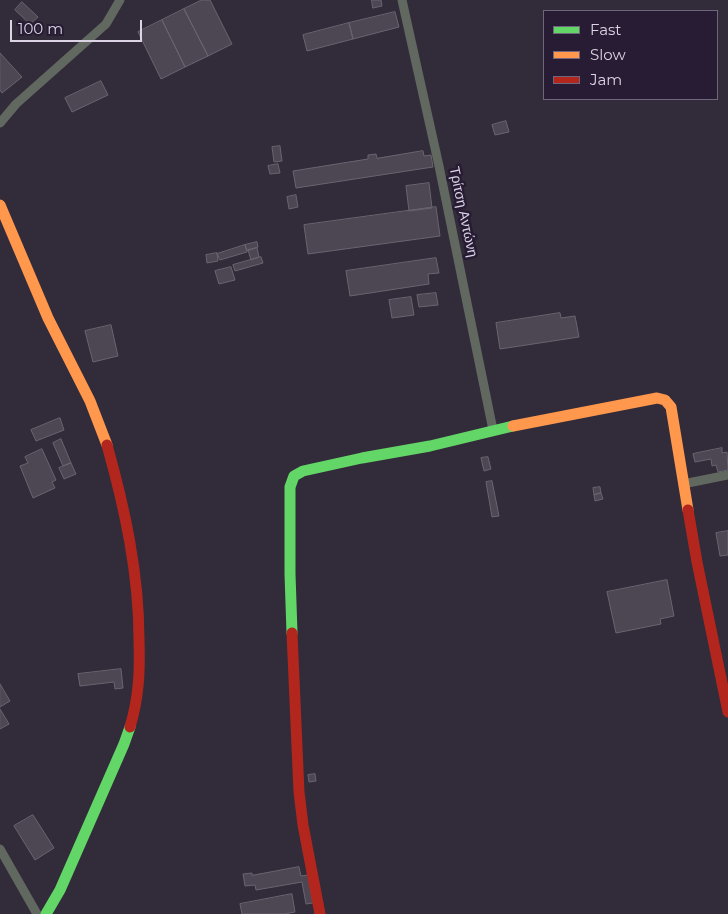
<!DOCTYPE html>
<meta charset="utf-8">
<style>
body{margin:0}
#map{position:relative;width:728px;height:914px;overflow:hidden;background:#322b39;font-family:Montserrat,sans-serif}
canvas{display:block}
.legend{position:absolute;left:543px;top:10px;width:175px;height:90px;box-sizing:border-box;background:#271c34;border:1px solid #6f667b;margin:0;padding:6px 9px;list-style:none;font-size:15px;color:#dcd4e5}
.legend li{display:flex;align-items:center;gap:10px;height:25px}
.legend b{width:25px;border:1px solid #6f667b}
.scale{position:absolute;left:10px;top:20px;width:132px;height:22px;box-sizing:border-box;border:2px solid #dcd4e5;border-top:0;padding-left:6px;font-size:15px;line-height:18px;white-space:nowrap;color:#dcd4e5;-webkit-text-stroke:4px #271c34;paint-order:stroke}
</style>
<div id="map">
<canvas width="728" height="914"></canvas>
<ul class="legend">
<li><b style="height:6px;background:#63d668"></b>Fast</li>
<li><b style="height:6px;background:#ff974d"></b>Slow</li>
<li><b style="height:6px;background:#b3261e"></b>Jam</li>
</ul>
<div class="scale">100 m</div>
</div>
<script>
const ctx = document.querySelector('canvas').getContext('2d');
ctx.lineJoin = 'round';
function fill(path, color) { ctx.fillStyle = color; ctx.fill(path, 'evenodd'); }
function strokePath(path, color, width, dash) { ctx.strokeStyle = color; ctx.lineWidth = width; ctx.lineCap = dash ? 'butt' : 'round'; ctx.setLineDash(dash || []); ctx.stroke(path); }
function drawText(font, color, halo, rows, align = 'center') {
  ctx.font = font + ' Montserrat,sans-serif'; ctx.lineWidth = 5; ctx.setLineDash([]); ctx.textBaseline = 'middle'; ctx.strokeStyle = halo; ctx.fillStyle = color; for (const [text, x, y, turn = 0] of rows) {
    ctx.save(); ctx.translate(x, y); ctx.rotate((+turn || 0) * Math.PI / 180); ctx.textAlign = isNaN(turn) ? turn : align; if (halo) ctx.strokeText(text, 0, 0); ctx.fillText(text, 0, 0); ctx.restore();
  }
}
const building = new Path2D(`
 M202,0H210L232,44L208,56L184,9Z
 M372,0H381L382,6L373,8Z
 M22,2L38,17L30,24L15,10Z
 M184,9L208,56L185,67L162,20Z
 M395,12L399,27L353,39L349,23Z
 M162,20L185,67L161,79L138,32Z
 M349,23L353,39L307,51L303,35Z
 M0,53L22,77L2,93L0,90Z
 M101,81L108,95L72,112L65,98Z
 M506,121L509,132L495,135L492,125Z
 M280,146L282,161L274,162L272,147Z
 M423,151L424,156L431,155L433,167L296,188L293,171L368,159V155L376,154L377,158Z
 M278,164L280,173L270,174L268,166Z
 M429,183L432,208L409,211L406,186Z
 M296,195L298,207L289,209L287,197Z
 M436,207L440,236L308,254L304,225Z
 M257,242L258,247L247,251L245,245Z
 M245,245L247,252L220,260L217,254Z
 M257,248L259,257L251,260L248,250Z
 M217,253L218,261L207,263L206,255Z
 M261,257L263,263L235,271L233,265Z
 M436,258L439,273L428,274L429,284L350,296L346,271Z
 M231,267L235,280L219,284L215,271Z
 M436,293L438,305L419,307L417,295Z
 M411,297L414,315L392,318L389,300Z
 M560,313L561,318L575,316L579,337L500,349L496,323Z
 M111,325L118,356L93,362L85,331Z
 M60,418L64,430L36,441L31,430Z
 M61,439L71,463L63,466L53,443Z
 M722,448V453L727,452L728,470L718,472L716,465L712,466L711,459L695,462L693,454Z
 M42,449L56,480L52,482L55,488L33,498L20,466L28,463L25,457Z
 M488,457L491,469L484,471L481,458Z
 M71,463L76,474L64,479L59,468Z
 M492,481L499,516L492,517L486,482Z
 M600,487L601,493L594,495L593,488Z
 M601,493L603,499L595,501L594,495Z
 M728,531V555L720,556L716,533Z
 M667,580L674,616L660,619L661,624L616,633L607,592Z
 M121,669L123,688L115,689L114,682L80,686L78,674Z
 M0,684L10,701L0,707Z
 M0,709L9,724L0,729Z
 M315,774L316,781L309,782L308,775Z
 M33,815L54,848L35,860L14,826Z
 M299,867L301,876L308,875L313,903L306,904L302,882L256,890L255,885L245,886L243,874L252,873V875Z
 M292,894L295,912L284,914H242L240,904Z`);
fill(building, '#4d4753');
strokePath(building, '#6a6470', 1);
strokePath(new Path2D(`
 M402,0L439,166L493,430
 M0,123L16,104L106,24L120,0
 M683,484L728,475
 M0,849L37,914`), '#616860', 9);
strokePath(new Path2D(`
 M292,633L290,574V487L294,476L303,471L362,458L430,446L513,426
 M46,914L60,890L124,744L130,727`), '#63d668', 11);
strokePath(new Path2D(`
 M0,205L48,318L90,401L107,445
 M513,426L657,398L665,400L671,407L688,510`), '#ff974d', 11);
strokePath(new Path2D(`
 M107,445C125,509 139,574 139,640C140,671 139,697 130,727
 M688,510L697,562L728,712
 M292,633L299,792L303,825L320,914`), '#b3261e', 11);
drawText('14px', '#dcd4e5', '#271c34', [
 ["Τρίτση Αντώνη",463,212,78]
]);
</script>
